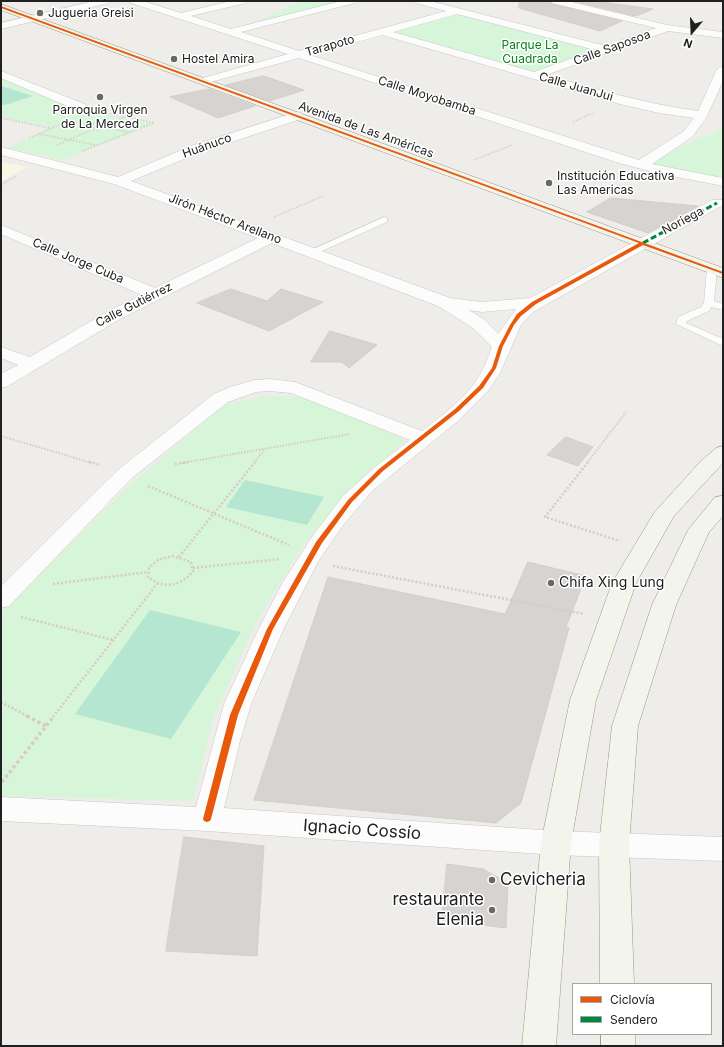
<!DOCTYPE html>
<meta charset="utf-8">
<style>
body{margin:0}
#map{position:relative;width:724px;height:1047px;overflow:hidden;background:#efede9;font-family:Inter,sans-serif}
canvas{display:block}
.frame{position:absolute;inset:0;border:2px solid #202020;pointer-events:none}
.legend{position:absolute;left:572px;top:983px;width:140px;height:52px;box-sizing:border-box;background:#fff;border:1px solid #a6a6a6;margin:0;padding:5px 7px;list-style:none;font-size:12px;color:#202020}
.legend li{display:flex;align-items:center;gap:8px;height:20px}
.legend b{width:20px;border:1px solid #a6a6a6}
.north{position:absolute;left:672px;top:12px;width:40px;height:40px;-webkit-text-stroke:3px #fff;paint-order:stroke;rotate:199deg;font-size:11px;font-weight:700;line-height:16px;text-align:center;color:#202020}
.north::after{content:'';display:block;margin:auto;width:14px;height:18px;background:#202020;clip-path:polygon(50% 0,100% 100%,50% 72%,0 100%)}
</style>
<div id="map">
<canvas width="724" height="1047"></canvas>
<div class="frame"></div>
<ul class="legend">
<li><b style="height:5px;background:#e8590c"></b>Ciclovía</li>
<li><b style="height:5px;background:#00873e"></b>Sendero</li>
</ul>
<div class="north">N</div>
</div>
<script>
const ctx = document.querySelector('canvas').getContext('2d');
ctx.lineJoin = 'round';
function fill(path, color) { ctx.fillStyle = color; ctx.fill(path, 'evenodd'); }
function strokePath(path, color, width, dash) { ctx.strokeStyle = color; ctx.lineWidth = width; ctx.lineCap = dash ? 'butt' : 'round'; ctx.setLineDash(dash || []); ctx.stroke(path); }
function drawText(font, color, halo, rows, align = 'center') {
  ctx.font = font + ' Inter,sans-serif'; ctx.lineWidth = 3; ctx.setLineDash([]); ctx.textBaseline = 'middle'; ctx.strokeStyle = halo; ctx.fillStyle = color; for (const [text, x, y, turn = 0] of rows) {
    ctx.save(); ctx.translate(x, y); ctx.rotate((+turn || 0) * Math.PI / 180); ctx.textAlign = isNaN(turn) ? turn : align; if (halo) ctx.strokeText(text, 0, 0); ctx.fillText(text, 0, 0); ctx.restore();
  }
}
fill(new Path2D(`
 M1,162L27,167L1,181Z`), '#f7f7e5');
fill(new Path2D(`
 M301,1H344L263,22L258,21Z
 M459,14L597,51L533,72L394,32Z
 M1,77L84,111L87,110L154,124L63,160L8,148L51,127L1,117Z
 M723,126V169L719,178L648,164L690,142L713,134Z
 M265,396L304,397L348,413L406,440L349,491L298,552L255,625L214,717L193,801L1,796V612L132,483L225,404Z`), '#d7f5d8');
fill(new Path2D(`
 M1,86L33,96L5,105L1,104Z
 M245,480L324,497L307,525L226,507Z
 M150,610L241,632L171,739L75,714Z`), '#b4e6d2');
const building = new Path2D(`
 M520,1H548L552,4L622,21L600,31L519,8Z
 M573,1H607L608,3L653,9L636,16Z
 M264,76L304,90L270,101L226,85Z
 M209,89L255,106L218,118L170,97Z
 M611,198L698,206L648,233L587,212Z
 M231,289L267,301L281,289L323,302L269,331L197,303Z
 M330,331L377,345L349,368L342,362H311Z
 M566,437L593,447L578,466L547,455Z
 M528,562L586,576L566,627L569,628L521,803L496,823L254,800L328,577L505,614Z
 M184,837L264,846L257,956L166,951Z
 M447,864L483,869L508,883L506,928L442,920Z`);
fill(building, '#d6d3d0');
strokePath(building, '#d2cfca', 1);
const lane = new Path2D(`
 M384,217L387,218V222L315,254L312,255L307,252Z
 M712,266L717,269L714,301L723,304V310L711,307L709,311L687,321L686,323L723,339V346L676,324L678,317L701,307L704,303L707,269Z`);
const street = new Path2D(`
 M94,1H111L109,3L1,29V23Z
 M129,1H143L181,13L231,1H248L246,3L191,16L231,29L341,1H357L355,3L241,32L299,51L446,11L416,3L414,1H430L606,46L656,28L552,3L550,1H567L667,25L723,32V38L668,31L546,75C596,89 646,104 698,111L717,69L723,66V81L706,118L692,137L652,164L723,178V186L657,173L619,163L299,58L207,83H199L197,81L199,79L288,54L131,3ZM457,14L595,50L534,72L393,32ZM382,35L620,104L659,113L694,118L684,131L639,160L310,55Z
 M1,71L87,105L89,108L83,112L79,111L1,78Z
 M297,112L301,113L303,116L301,119L201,152L131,181L450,298L482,302L530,298L712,200H722L723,205L533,312L521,325L500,373L488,391L458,421L373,490L344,524L319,560L284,628L251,704L240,741L224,808L556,831L723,837V861L556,855L207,831L1,821V797L196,807L224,704L259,628L283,582L314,534L343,496L375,467L410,440L291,393L270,391L256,392L228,402L133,477L9,606L1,608V586L119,469L214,394L230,387L255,380L270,379L295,382L422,431C441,416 465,399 478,378C484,368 488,358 492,347L473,328L438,306L272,243L120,319L8,386L1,388V374L18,365L1,358V347L30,357L108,311L142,295L1,234V225L155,288L258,238L114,184L1,155V147L118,177L191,146ZM516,309L498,334L485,320L469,310L482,312Z`);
const secondary = new Path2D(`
 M1,4L723,268V278L1,10Z
 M723,446V463L674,516L636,583L596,700L571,843L556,1046H522L541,843L570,700L612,583L654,513L700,462L716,448Z
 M723,496V516L709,532L676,605L638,726L629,845L634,984H600L599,845L612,726L652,605L688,530L715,497Z
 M601,1034H635V1046H601Z`);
strokePath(lane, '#c7c6c5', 1);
strokePath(street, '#c7c6c5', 1);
strokePath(secondary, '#979980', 1);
strokePath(new Path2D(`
 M103,112L124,116
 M127,116L149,108
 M586,116L594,113`), '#d8cac7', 1, [1, 1]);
strokePath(new Path2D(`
 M1,118L50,128
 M65,122L39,134L96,145
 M573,122L588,115
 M98,123H105L109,126L97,130L87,128L88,125Z
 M108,124L130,115
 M107,128L128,132
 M29,138L39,134
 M57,145L91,130
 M82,151L154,123L119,115
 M474,160L512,145
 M1,185L16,176
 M274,217L323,196`), '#d8cac7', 1.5, [1.5, 1.5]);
strokePath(new Path2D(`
 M1,436L92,463
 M182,463L350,434
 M254,463L264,450
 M587,463L626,412`), '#d8cac7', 2, [1.5, 1.5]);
strokePath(new Path2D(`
 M89,462L100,465
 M588,462L545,517L620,541
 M175,464L188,462
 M148,486L289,545
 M172,556L191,562L193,571C181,587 163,589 148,577L149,568L158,560Z
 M179,557L255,462
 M333,566L584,614
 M193,568L280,559
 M53,584L148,572
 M21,617L113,640
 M1,702L29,717
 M53,717L157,584`), '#d8cac7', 2.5, [2, 2]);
strokePath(new Path2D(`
 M27,716L46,726
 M2,782L54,716`), '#d8cac7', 3.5, [3, 3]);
fill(lane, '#fdfcfc');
fill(street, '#fdfcfc');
fill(secondary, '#f3f4ec');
strokePath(new Path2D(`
 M643,243L717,203`), '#00873e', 3, [6, 3]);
fill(new Path2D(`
 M1,6L723,272V274L643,245L536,304L521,316L514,325L503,346L496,368L483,388L459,411L383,471L352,502L322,543L273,629L238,715L211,819L210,821L207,822L204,821L203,819L230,715L267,629L316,542L348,500L379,469L455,409L479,386L492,368L499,346L510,325L517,314L532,302L639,243L1,8Z`), '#e8590c');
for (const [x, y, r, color] of [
 [40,13,4,"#686866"],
 [174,59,4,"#686866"],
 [100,97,4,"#686866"],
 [549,183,4,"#686866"],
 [551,583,4,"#686866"],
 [492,880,4,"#686866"],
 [492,910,4,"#686866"]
]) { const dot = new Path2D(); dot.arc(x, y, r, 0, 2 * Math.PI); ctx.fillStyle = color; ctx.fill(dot); strokePath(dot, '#fff', 1.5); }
drawText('12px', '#202020', '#fff', [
 ["Jugueria Greisi",48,13],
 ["Hostel Amira",182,59],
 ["Parroquia Virgen",100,110,"center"],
 ["de La Merced",100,124,"center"],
 ["Institución Educativa",557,176],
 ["Las Americas",557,190]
], 'left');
drawText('12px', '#0a8317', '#fff', [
 ["Parque La",530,45],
 ["Cuadrada",530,59]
]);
drawText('12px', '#202020', '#fff', [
 ["Tarapoto",330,46,-16],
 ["Calle Saposoa",612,48,-20],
 ["Calle JuanJui",576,87,16],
 ["Calle Moyobamba",427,96,18],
 ["Avenida de Las Américas",366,130,20],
 ["Huánuco",207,146,-20],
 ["Jirón Héctor Arellano",225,219,21],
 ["Noriega",683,221,-28],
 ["Calle Jorge Cuba",78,261,23],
 ["Calle Gutiérrez",134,305,-27]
]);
drawText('14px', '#202020', '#fff', [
 ["Chifa Xing Lung",559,583]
], 'left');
drawText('17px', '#202020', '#fff', [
 ["Ignacio Cossío",362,830,4]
]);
drawText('17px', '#202020', '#fff', [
 ["Cevicheria",500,880],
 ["restaurante",484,900,"right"],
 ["Elenia",484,920,"right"]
], 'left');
</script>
